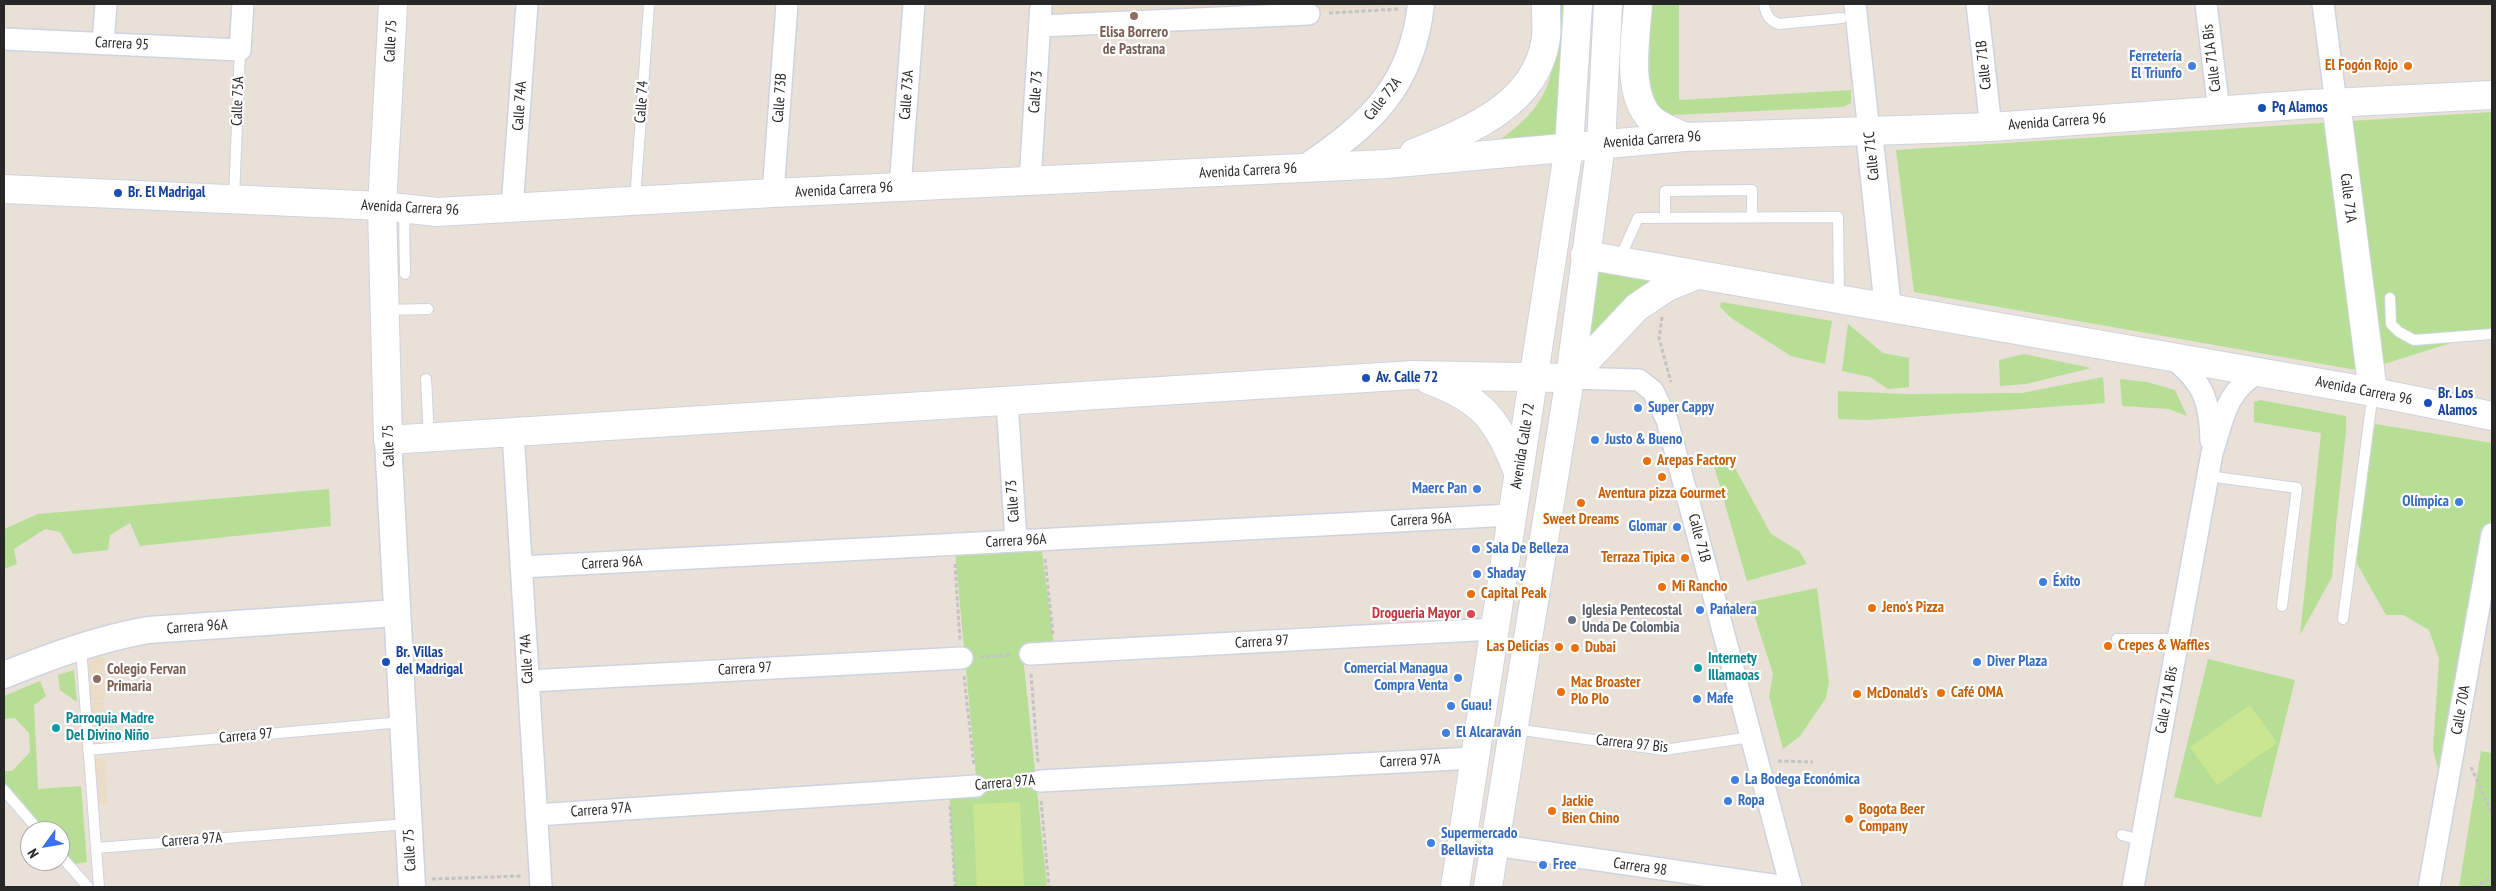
<!DOCTYPE html>
<meta charset="utf-8">
<style>
body{margin:0}
#map{position:relative;width:2496px;height:891px;overflow:hidden;background:#e9e0d8;font-family:"PT Sans Narrow",sans-serif}
canvas{display:block}
.frame{position:absolute;inset:0;border:5px solid #272727;pointer-events:none}
.north{position:absolute;left:20px;top:821px;width:50px;height:50px;box-sizing:border-box;background:#fff;border:1px solid #a9a9a9;border-radius:50%;rotate:238deg;font-size:14px;font-weight:700;line-height:20px;text-align:center;color:#272727}
.north::after{content:'';display:block;margin:auto;width:18px;height:22px;background:#3b70f3;clip-path:polygon(50% 0,100% 100%,50% 72%,0 100%)}
</style>
<div id="map">
<canvas width="2496" height="891"></canvas>
<div class="frame"></div>
<div class="north">N</div>
</div>
<script>
const ctx = document.querySelector('canvas').getContext('2d');
ctx.lineJoin = 'round';
function fillPath(path, color) { ctx.fillStyle = color; ctx.fill(path, 'evenodd'); }
function strokePath(path, color, width, dash) { ctx.strokeStyle = color; ctx.lineWidth = width; ctx.lineCap = dash ? 'butt' : 'round'; ctx.setLineDash(dash || []); ctx.stroke(path); }
function label(font, color, halo, rows, align = 'center') {
  ctx.font = font + ' "PT Sans Narrow",sans-serif'; ctx.lineWidth = 4.5; ctx.setLineDash([]); ctx.textBaseline = 'middle'; ctx.strokeStyle = halo; ctx.fillStyle = color; for (const [text, x, y, turn = 0] of rows) {
    ctx.save(); ctx.translate(x, y); ctx.rotate((+turn || 0) * Math.PI / 180); ctx.textAlign = isNaN(turn) ? turn : align; if (halo) ctx.strokeText(text, 0, 0); ctx.fillText(text, 0, 0); ctx.restore();
  }
}
fillPath(new Path2D(`
 M 1049,4 L 1395,4 L 1393,7 L 1047,24 Z
 M 89,656 L 105,657 L 105,700 L 90,700 Z
 M 90,702 L 104,702 L 106,746 L 91,746 Z
 M 91,759 L 106,759 L 107,803 L 92,803 Z`), '#ebdcc7');
fillPath(new Path2D(`
 M 1557,4 L 1565,4 L 1557,132 L 1553,135 L 1497,142 C 1556,101 1555,71 1557,4 Z
 M 1650,4 L 1679,4 L 1679,100 L 1851,90 L 1851,103 L 1843,107 L 1672,115 L 1662,111 L 1649,91 Z
 M 2492,112 L 2492,330 L 2362,371 L 1914,292 L 1896,150 Z
 M 1592,268 L 1654,282 L 1584,357 Z
 M 1721,302 L 1832,321 L 1825,364 L 1791,356 L 1731,318 L 1720,307 Z
 M 1848,324 L 1883,353 L 1909,358 L 1909,387 L 1888,389 L 1870,377 L 1842,371 Z
 M 2024,354 L 2091,368 L 2026,384 L 2000,386 L 1999,360 Z
 M 2103,377 L 2105,403 L 1868,420 L 1838,419 L 1838,391 L 1908,394 L 2022,393 Z
 M 2120,379 L 2147,382 L 2175,390 L 2187,416 L 2169,409 L 2122,406 Z
 M 2260,400 L 2346,416 L 2346,431 L 2336,525 L 2332,577 L 2300,635 L 2321,433 L 2254,422 L 2254,402 Z
 M 2375,424 L 2492,443 L 2492,514 L 2441,781 L 2433,749 L 2439,659 L 2429,630 L 2403,615 L 2386,615 L 2356,562 Z
 M 1729,457 L 1771,534 L 1799,551 L 1807,564 L 1747,581 L 1712,459 Z
 M 329,489 L 331,526 L 140,546 L 130,523 L 110,535 L 108,550 L 73,554 L 60,532 L 45,529 L 14,549 L 17,564 L 4,569 L 4,529 L 38,514 Z
 M 1041,545 L 1054,645 L 1022,646 L 1047,887 L 955,887 L 949,789 L 977,787 L 955,551 Z
 M 1817,588 L 1829,682 L 1826,698 L 1800,736 L 1783,749 L 1769,696 L 1773,674 L 1750,602 Z
 M 2208,659 L 2295,680 L 2261,818 L 2174,797 Z
 M 74,670 L 77,702 L 60,690 L 58,675 Z
 M 40,681 L 46,696 L 34,705 L 38,789 L 81,786 L 87,862 L 75,864 L 60,848 L 60,831 L 45,831 L 4,785 L 4,771 L 12,771 L 30,752 L 29,733 L 15,718 L 4,719 L 4,696 Z
 M 2481,751 L 2492,753 L 2492,887 L 2459,887 Z`), '#b6df95');
fillPath(new Path2D(`
 M 2250,705 L 2277,743 L 2217,785 L 2190,747 Z
 M 1020,802 L 1024,887 L 977,887 L 973,804 Z`), '#cbe691');
const service = new Path2D(`
 M 1764,4 C 1766,14 1768,20 1779,24 L 1842,18
 M 234,198 L 240,50
 M 635,200 L 649,4
 M 404,210 L 405,274
 M 1665,217 L 1665,191 L 1752,190 L 1752,217
 M 1619,260 L 1638,218 L 1838,217 L 1839,298
 M 2390,298 L 2391,324 L 2399,332 L 2414,340 L 2492,334
 M 386,310 L 428,309
 M 426,379 L 429,436
 M 2208,476 L 2297,488 L 2282,606
 M 2343,619 L 2373,392
 M 2117,639 L 2178,639
 M 81,648 L 99,887
 M 1515,729 L 1664,750 L 1751,737
 M 88,750 L 402,722
 M 4,790 L 39,831
 M 2122,835 L 2142,841
 M 96,848 L 408,824
 M 60,855 L 88,887`);
const minor = new Path2D(`
 M 1855,4 L 1869,132
 M 1977,4 L 1991,127
 M 2206,4 L 2219,111
 M 2323,4 L 2336,103
 M 1040,26 L 1309,14
 M 4,39 L 240,50 L 243,4
 M 103,44 L 106,4
 M 1030,181 L 1041,4
 M 900,187 L 914,4
 M 773,193 L 787,4
 M 512,208 L 527,4
 M 2170,356 C 2203,382 2210,399 2211,441
 M 1570,378 L 1639,380 L 1653,391 L 1667,420 L 1791,887
 M 1007,401 L 1016,541
 M 513,432 L 541,887
 M 521,567 L 1511,515
 M 1030,654 L 1494,629
 M 528,681 L 962,658
 M 1040,781 L 1474,758
 M 536,815 L 976,786
 M 1495,845 L 1786,887
 M 2133,887 L 2212,453 C 2224,418 2224,394 2258,372
 M 2429,887 L 2492,534`);
const tertiary = new Path2D(`
 M 1869,132 L 1888,308
 M 1305,168 C 1370,124 1412,87 1421,4
 M 388,440 L 412,887
 M 4,675 C 51,656 98,639 148,630 L 397,613`);
const secondary = new Path2D(`
 M 393,4 L 382,206 L 388,440 L 1413,375 L 1570,378
 M 1638,4 C 1636,37 1625,93 1651,119 C 1660,127 1674,132 1685,137
 M 2336,103 L 2373,392
 M 1414,153 C 1468,131 1537,105 1546,38 C 1547,27 1546,15 1546,4
 M 4,189 L 382,206 L 437,212 L 773,193 L 1386,164 L 1685,137 L 1991,127 L 2311,104 L 2492,95
 M 1585,255 L 2373,392 L 2492,416
 M 1570,378 L 1637,307 L 1667,287 L 1697,275
 M 1429,380 C 1484,400 1497,420 1518,472
 M 1455,887 L 1569,147 L 1578,4
 M 1488,887 L 1570,378 L 1601,144 L 1608,4`);
strokePath(service, '#cdd3e0', 12);
strokePath(minor, '#cdd3e0', 24);
strokePath(tertiary, '#cdd3e0', 29);
strokePath(secondary, '#cdd3e0', 30);
strokePath(new Path2D(`
 M 1329,13 L 1400,9
 M 1662,317 L 1659,338 L 1671,382
 M 1045,559 L 1053,635
 M 955,564 L 960,640
 M 980,657 L 1011,655
 M 1031,674 L 1038,762
 M 964,676 L 974,766
 M 1778,761 L 1813,762
 M 2471,767 L 2492,814
 M 995,784 L 1021,782
 M 1041,801 L 1049,887
 M 950,806 L 955,887
 M 432,879 L 521,876
 M 2474,887 L 2492,878`), '#c3c3c3', 3, [4, 2.5]);
strokePath(service, '#fff', 10);
strokePath(minor, '#fff', 21);
strokePath(tertiary, '#fff', 26);
strokePath(secondary, '#fff', 28);
for (const [x, y, r, color] of [
 [1134,16,5,"#8d6e63"],
 [2192,66,5,"#3f7fe0"],
 [2408,66,5,"#e8710a"],
 [2262,108,5,"#1a4fb4"],
 [118,193,5,"#1a4fb4"],
 [1366,378,5,"#1a4fb4"],
 [2428,403,5,"#1a4fb4"],
 [1638,408,5,"#3f7fe0"],
 [1595,440,5,"#3f7fe0"],
 [1647,461,5,"#e8710a"],
 [1662,477,5,"#e8710a"],
 [1477,489,5,"#3f7fe0"],
 [2459,502,5,"#3f7fe0"],
 [1581,503,5,"#e8710a"],
 [1677,527,5,"#3f7fe0"],
 [1476,549,5,"#3f7fe0"],
 [1685,558,5,"#e8710a"],
 [1477,574,5,"#3f7fe0"],
 [2043,582,5,"#3f7fe0"],
 [1662,587,5,"#e8710a"],
 [1471,594,5,"#e8710a"],
 [1872,608,5,"#e8710a"],
 [1700,610,5,"#3f7fe0"],
 [1471,614,5,"#e0444e"],
 [1572,620,5,"#6b7280"],
 [2108,646,5,"#e8710a"],
 [1559,647,5,"#e8710a"],
 [1575,648,5,"#e8710a"],
 [386,662,5,"#1a4fb4"],
 [1977,662,5,"#3f7fe0"],
 [1698,668,5,"#0f9aa8"],
 [1458,678,5,"#3f7fe0"],
 [97,679,5,"#8d6e63"],
 [1561,692,5,"#e8710a"],
 [1941,693,5,"#e8710a"],
 [1857,694,5,"#e8710a"],
 [1697,699,5,"#3f7fe0"],
 [1451,706,5,"#3f7fe0"],
 [56,728,5,"#0f9aa8"],
 [1446,733,5,"#3f7fe0"],
 [1735,780,5,"#3f7fe0"],
 [1728,801,5,"#3f7fe0"],
 [1552,811,5,"#e8710a"],
 [1849,819,5,"#e8710a"],
 [1431,843,5,"#3f7fe0"],
 [1543,865,5,"#3f7fe0"]
]) { const dot = new Path2D(); dot.arc(x, y, r, 0, 2 * Math.PI); ctx.fillStyle = color; ctx.fill(dot); strokePath(dot, '#fff', 2); }
label('bold 15px', '#785e54', '#fff', [
 ["Elisa Borrero",1134,33],
 ["de Pastrana",1134,50],
 ["Colegio Fervan",107,670,"left"],
 ["Primaria",107,687,"left"]
]);
label('15px', '#272727', '#fff', [
 ["Calle 75",391,41,-87],
 ["Carrera 95",122,44,3],
 ["Calle 71A Bis",2212,58,-97],
 ["Calle 71B",1984,65,-96],
 ["Calle 73",1036,92,-86],
 ["Calle 73A",907,95,-86],
 ["Calle 73B",780,98,-86],
 ["Calle 72A",1383,99,-52],
 ["Calle 75A",238,101,-88],
 ["Calle 74",642,102,-86],
 ["Calle 74A",520,106,-86],
 ["Avenida Carrera 96",2057,122,-4],
 ["Avenida Carrera 96",1652,140,-4],
 ["Calle 71C",1872,156,-96],
 ["Avenida Carrera 96",1248,171,-3],
 ["Avenida Carrera 96",844,190,-3],
 ["Calle 71A",2348,198,83],
 ["Avenida Carrera 96",410,208,3],
 ["Avenida Carrera 96",2364,391,11],
 ["Calle 75",389,446,-92],
 ["Avenida Calle 72",1523,446,-81],
 ["Calle 73",1013,501,-94],
 ["Carrera 96A",1421,520,-3],
 ["Calle 71B",1699,538,75],
 ["Carrera 96A",1016,541,-3],
 ["Carrera 96A",612,563,-3],
 ["Carrera 96A",197,627,-4],
 ["Carrera 97",1262,642,-3],
 ["Calle 74A",527,659,-93],
 ["Carrera 97",745,669,-3],
 ["Calle 71A Bis",2167,700,-80],
 ["Calle 70A",2461,710,-80],
 ["Carrera 97",246,736,-5],
 ["Carrera 97 Bis",1632,744,6],
 ["Carrera 97A",1410,761,-3],
 ["Carrera 97A",1005,783,-5],
 ["Carrera 97A",601,810,-4],
 ["Carrera 97A",192,840,-4],
 ["Calle 75",410,850,-93],
 ["Carrera 98",1640,867,8]
]);
label('bold 15px', '#366cbe', '#fff', [
 ["Ferretería",2182,57,"right"],
 ["El Triunfo",2182,74,"right"],
 ["Super Cappy",1648,408],
 ["Justo & Bueno",1605,440],
 ["Maerc Pan",1467,489,"right"],
 ["Olímpica",2449,502,"right"],
 ["Glomar",1667,527,"right"],
 ["Sala De Belleza",1486,549],
 ["Shaday",1487,574],
 ["Éxito",2053,582],
 ["Pańalera",1710,610],
 ["Diver Plaza",1987,662],
 ["Comercial Managua",1448,669,"right"],
 ["Compra Venta",1448,686,"right"],
 ["Mafe",1707,699],
 ["Guau!",1461,706],
 ["El Alcaraván",1456,733],
 ["La Bodega Económica",1745,780],
 ["Ropa",1738,801],
 ["Supermercado",1441,834],
 ["Bellavista",1441,851],
 ["Free",1553,865]
], 'left');
label('bold 15px', '#c56008', '#fff', [
 ["El Fogón Rojo",2398,66,"right"],
 ["Arepas Factory",1657,461],
 ["Aventura pizza Gourmet",1662,494,"center"],
 ["Sweet Dreams",1581,520,"center"],
 ["Terraza Tipica",1675,558,"right"],
 ["Mi Rancho",1672,587],
 ["Capital Peak",1481,594],
 ["Jeno's Pizza",1882,608],
 ["Crepes & Waffles",2118,646],
 ["Las Delicias",1549,647,"right"],
 ["Dubai",1585,648],
 ["Mac Broaster",1571,683],
 ["Plo Plo",1571,700],
 ["Café OMA",1951,693],
 ["McDonald's",1867,694],
 ["Jackie",1562,802],
 ["Bien Chino",1562,819],
 ["Bogota Beer",1859,810],
 ["Company",1859,827]
], 'left');
label('bold 15px', '#164399', '#fff', [
 ["Pq Alamos",2272,108],
 ["Br. El Madrigal",128,193],
 ["Av. Calle 72",1376,378],
 ["Br. Los",2438,394],
 ["Alamos",2438,411],
 ["Br. Villas",396,653],
 ["del Madrigal",396,670]
], 'left');
label('bold 15px', '#5b616d', '#fff', [
 ["Iglesia Pentecostal",1582,611],
 ["Unda De Colombia",1582,628]
], 'left');
label('bold 15px', '#be3a42', '#fff', [
 ["Drogueria Mayor",1461,614]
], 'right');
label('bold 15px', '#0d838f', '#fff', [
 ["Internety",1708,659],
 ["Illamaoas",1708,676],
 ["Parroquia Madre",66,719],
 ["Del Divino Niño",66,736]
], 'left');
</script>
